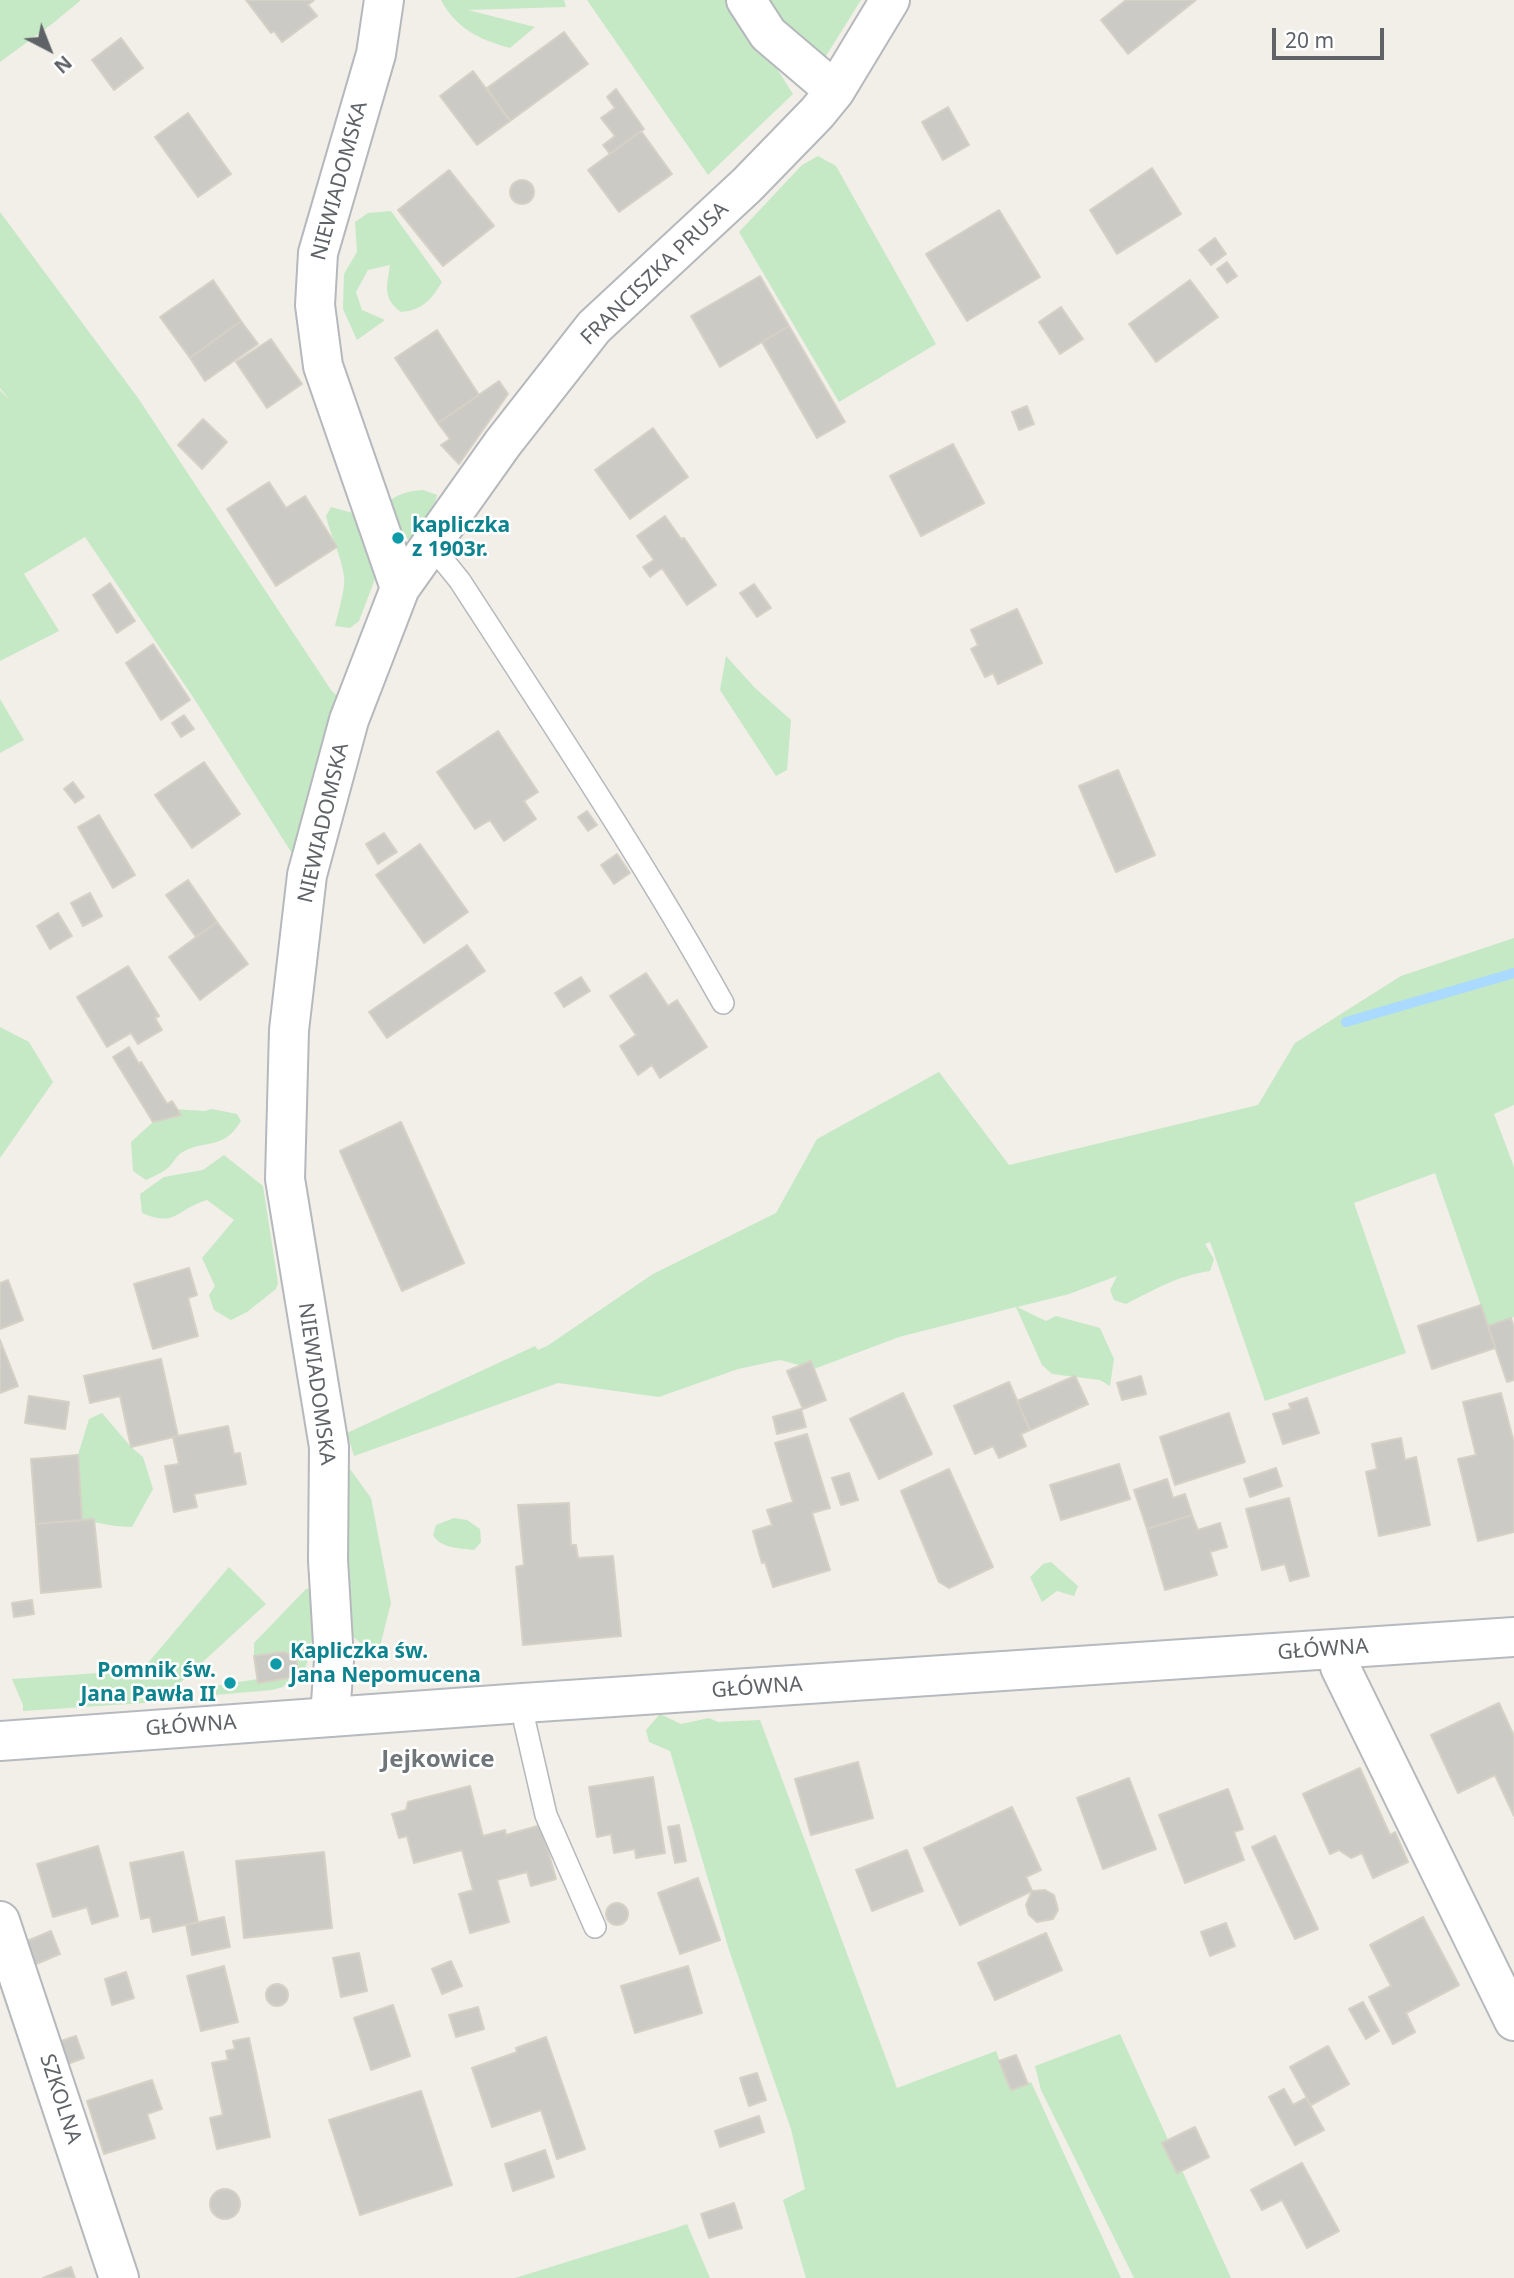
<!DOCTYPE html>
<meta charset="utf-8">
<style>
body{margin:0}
#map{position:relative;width:1514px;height:2278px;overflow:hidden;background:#f1efe8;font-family:"Noto Sans",sans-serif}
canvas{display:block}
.north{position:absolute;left:14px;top:14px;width:70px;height:70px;-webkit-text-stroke:5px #fff;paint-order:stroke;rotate:138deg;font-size:19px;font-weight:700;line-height:28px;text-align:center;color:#5f6368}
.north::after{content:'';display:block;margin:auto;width:24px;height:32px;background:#5f6368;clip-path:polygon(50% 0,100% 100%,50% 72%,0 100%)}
.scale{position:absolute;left:1272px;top:28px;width:112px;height:32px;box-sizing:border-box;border:4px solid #5f6368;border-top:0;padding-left:9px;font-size:21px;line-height:24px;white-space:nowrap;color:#5f6368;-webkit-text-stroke:5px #fff;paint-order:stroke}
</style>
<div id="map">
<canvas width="1514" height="2278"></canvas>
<div class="north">N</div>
<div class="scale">20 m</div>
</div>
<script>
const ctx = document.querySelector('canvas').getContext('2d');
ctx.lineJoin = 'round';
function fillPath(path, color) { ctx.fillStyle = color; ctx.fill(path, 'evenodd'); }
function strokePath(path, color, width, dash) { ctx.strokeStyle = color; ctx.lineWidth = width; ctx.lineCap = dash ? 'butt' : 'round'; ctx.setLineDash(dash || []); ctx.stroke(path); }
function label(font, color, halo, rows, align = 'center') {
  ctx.font = font + ' "Noto Sans",sans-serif'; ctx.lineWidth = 5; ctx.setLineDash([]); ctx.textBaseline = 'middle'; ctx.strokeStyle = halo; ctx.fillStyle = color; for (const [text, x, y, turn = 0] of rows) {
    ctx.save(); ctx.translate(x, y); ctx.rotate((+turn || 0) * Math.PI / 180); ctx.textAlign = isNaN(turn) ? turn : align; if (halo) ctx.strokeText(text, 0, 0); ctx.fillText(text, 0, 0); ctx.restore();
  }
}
fillPath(new Path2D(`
 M 0,0 L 81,0 L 52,24 L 0,62 Z
 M 441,0 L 564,0 L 566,7 L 468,10 L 535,27 L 510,48 C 481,40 456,29 441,0 Z
 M 587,0 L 733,0 L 793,94 L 708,175 Z
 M 763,0 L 861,0 L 821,64 Z
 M 818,156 L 836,166 L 936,344 L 839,402 L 739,232 L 802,165 Z
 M 391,211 L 442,282 C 431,300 423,310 401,312 C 382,298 387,286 390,265 L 368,270 L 356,292 L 362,310 L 385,320 L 357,340 L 343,309 L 344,274 L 357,252 L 355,222 L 368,213 Z
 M 0,212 L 138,398 L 331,690 L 340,699 L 293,855 L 193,697 L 85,537 L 24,574 L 59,631 L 0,661 L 0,390 L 11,402 L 0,388 Z
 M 423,490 L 437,495 L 433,511 L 410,541 L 390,521 L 383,509 C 392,495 406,491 423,490 Z
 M 331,507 L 357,514 L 378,571 L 359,621 L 350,628 L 335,626 C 338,613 346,587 344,576 C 341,555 331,537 326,516 Z
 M 726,656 L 755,688 L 791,720 L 787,770 L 776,776 L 720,690 Z
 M 0,699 L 24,740 L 0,753 Z
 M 1514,938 L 1514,1105 L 1494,1114 L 1514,1167 L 1514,1317 L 1488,1326 L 1435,1173 L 1354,1203 L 1406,1353 L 1265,1401 L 1210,1242 L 1205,1244 L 1214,1259 L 1210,1271 C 1179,1275 1154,1290 1126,1304 L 1114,1300 L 1110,1290 L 1117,1276 L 1069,1294 L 1017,1307 L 1046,1321 L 1056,1316 L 1100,1328 L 1114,1359 L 1110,1386 L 1100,1380 L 1052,1374 L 1042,1365 L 1016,1307 L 899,1337 L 814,1369 L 780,1360 L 738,1369 L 659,1397 L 558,1383 L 354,1456 L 347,1433 L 535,1346 L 538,1350 L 547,1346 L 653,1274 L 776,1213 L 817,1139 L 939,1072 L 1009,1165 L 1258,1105 L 1295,1043 L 1401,976 Z
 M 0,1027 L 29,1042 L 53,1082 L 0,1158 Z
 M 173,1109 L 205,1111 L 212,1109 L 237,1114 L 241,1121 C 222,1152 205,1138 181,1153 C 176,1157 174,1161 170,1166 C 164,1172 154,1176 146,1180 L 133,1171 L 131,1142 L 153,1122 Z
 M 224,1155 L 263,1186 L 278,1283 L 276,1289 L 247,1312 L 231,1320 L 214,1310 L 209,1295 L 215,1286 L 202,1258 L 234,1220 L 207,1200 C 176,1209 177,1228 142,1213 L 140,1194 L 164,1177 L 203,1170 Z
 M 102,1413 L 131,1447 L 143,1457 L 153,1489 L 132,1527 L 115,1526 L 82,1520 L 78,1455 L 89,1419 Z
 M 350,1469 L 371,1498 L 391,1603 L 377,1658 L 346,1630 L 338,1501 Z
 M 454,1518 L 467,1520 L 480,1529 L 481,1542 L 474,1550 C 460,1548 441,1549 433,1535 L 436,1525 Z
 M 1051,1562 L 1078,1586 L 1074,1596 L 1057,1591 L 1042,1602 L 1030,1577 L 1043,1564 Z
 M 229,1567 L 266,1604 L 159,1702 L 23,1711 L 23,1705 L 12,1679 L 142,1670 Z
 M 316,1588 L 311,1652 L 305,1668 L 298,1670 L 296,1658 L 284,1652 L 254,1656 L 254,1643 L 306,1589 Z
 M 288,1678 L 288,1682 L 283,1687 L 272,1690 L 203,1696 L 214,1686 L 258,1679 L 259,1683 Z
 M 660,1714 L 681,1724 L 709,1718 L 718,1722 L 760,1720 L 897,2088 L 996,2051 L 1011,2090 L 1031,2082 L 1121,2278 L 806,2278 L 783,2200 L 805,2189 L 791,2129 L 729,1950 L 670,1751 L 649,1742 L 646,1730 Z
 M 1120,2034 L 1231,2278 L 1134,2278 L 1041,2090 L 1035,2066 Z
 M 687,2224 L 710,2278 L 515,2278 L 667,2231 Z`), '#c5e8c5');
strokePath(new Path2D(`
 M 1346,1022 L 1514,973`), '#aadaff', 10);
const building = new Path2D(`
 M 246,0 L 314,0 L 308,5 L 317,16 L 282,42 L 274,31 L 271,33 Z
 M 1126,0 L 1196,0 L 1128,54 L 1101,20 Z
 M 564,32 L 588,64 L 510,121 L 487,88 Z
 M 121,38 L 143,68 L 114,90 L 92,60 Z
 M 473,71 L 510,121 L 477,145 L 440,96 Z
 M 616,89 L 644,129 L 610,154 L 603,145 L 615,136 L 601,118 L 615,108 L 607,97 Z
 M 948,107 L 969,145 L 943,160 L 922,122 Z
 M 188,113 L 231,174 L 198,197 L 155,137 Z
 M 641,131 L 672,174 L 619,212 L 588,170 Z
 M 1152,168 L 1181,214 L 1117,254 L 1090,210 Z
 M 449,170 L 494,226 L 443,266 L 398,210 Z
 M510 192a12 12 0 1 1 24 0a12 12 0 1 1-24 0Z
 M 999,210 L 1040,277 L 967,321 L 926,254 Z
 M 1215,238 L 1226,254 L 1211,265 L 1199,250 Z
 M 1227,262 L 1237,276 L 1227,283 L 1217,269 Z
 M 760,276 L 789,326 L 720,367 L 691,316 Z
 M 213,280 L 241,321 L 190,358 L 160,317 Z
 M 1190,280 L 1218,317 L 1156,362 L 1129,324 Z
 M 1061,307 L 1083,339 L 1060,354 L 1039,322 Z
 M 241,321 L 258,344 L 205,381 L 190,358 Z
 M 789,326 L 845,422 L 817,438 L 762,342 Z
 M 437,330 L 479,395 L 438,423 L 395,358 Z
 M 271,339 L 302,384 L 267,408 L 236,362 Z
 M 499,381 L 508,394 L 459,464 L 441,445 L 450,439 L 438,423 Z
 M 1027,406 L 1034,424 L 1019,430 L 1012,412 Z
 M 203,419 L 227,442 L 202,469 L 178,445 Z
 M 653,428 L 688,477 L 630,519 L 595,470 Z
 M 953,444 L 984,503 L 921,536 L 890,476 Z
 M 269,482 L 286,508 L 305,496 L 337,547 L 276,586 L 227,509 Z
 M 665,516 L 681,539 L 684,538 L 716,585 L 687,605 L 662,568 L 650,577 L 643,567 L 654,560 L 637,536 Z
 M 110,583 L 135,621 L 117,633 L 93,595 Z
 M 754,584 L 771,608 L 757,617 L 740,593 Z
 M 1017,609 L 1042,663 L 998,684 L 993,673 L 985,677 L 971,649 L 978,645 L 971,630 Z
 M 153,644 L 190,700 L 161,720 L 126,663 Z
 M 184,715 L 194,729 L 181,737 L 172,723 Z
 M 498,731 L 538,792 L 524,801 L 536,819 L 504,841 L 490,820 L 475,829 L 437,772 Z
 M 204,762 L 240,814 L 192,848 L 155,795 Z
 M 1118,770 L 1155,855 L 1116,872 L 1079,786 Z
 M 73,782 L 84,797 L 75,803 L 64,789 Z
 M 587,811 L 597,825 L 588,831 L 578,817 Z
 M 99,815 L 135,875 L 113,888 L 78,827 Z
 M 384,833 L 397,852 L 378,864 L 366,844 Z
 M 420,844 L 468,912 L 424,943 L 376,875 Z
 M 617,854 L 630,873 L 614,884 L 601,865 Z
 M 188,880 L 217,922 L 196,937 L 166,895 Z
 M 90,893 L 102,916 L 83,926 L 71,903 Z
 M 58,913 L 72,936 L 50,949 L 37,926 Z
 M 217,922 L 248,964 L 200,1000 L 169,957 Z
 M 467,945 L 485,971 L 387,1038 L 369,1012 Z
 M 128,966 L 159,1016 L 155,1018 L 162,1030 L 138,1044 L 131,1033 L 107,1047 L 77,997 Z
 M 646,973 L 668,1006 L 677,1000 L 707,1047 L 660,1078 L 652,1065 L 638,1075 L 620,1046 L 636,1035 L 610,996 Z
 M 581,977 L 590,991 L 564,1007 L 555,993 Z
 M 129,1047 L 139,1064 L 141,1062 L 167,1104 L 172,1101 L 181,1115 L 153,1122 L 113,1057 Z
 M 401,1122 L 464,1263 L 402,1291 L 340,1151 Z
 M 189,1268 L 197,1295 L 188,1298 L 198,1336 L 153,1349 L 134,1284 Z
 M 8,1280 L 23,1320 L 0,1329 L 0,1283 Z
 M 1481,1305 L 1495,1348 L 1432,1369 L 1418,1326 Z
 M 1511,1318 L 1514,1327 L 1514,1380 L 1507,1382 L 1488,1326 Z
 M 0,1340 L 18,1386 L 0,1393 Z
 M 161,1359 L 178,1436 L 131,1447 L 120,1396 L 90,1403 L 84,1376 Z
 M 811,1361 L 826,1400 L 803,1409 L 787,1371 Z
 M 1075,1376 L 1088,1404 L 1030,1430 L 1017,1401 Z
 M 1141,1376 L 1146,1394 L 1122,1400 L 1117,1383 Z
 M 1009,1382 L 1030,1430 L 1021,1434 L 1026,1446 L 999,1458 L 993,1446 L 975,1454 L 954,1406 Z
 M 903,1393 L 932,1454 L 879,1479 L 850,1419 Z
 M 1501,1393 L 1514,1443 L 1514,1532 L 1478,1541 L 1458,1459 L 1476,1455 L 1463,1402 Z
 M 29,1396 L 69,1402 L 65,1429 L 25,1423 Z
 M 1307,1398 L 1319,1433 L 1283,1444 L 1273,1414 L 1291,1409 L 1289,1404 Z
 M 801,1409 L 806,1427 L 777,1434 L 773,1417 Z
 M 1229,1413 L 1245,1462 L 1175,1485 L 1160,1437 Z
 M 228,1426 L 234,1454 L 240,1453 L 246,1484 L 194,1494 L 197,1507 L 174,1512 L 165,1466 L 179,1464 L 173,1437 Z
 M 807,1434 L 830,1508 L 812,1513 L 830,1570 L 773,1587 L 765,1562 L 762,1563 L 753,1531 L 772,1525 L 767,1510 L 793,1502 L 775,1443 Z
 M 1401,1438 L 1405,1460 L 1416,1457 L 1430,1525 L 1379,1536 L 1366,1472 L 1377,1469 L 1372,1444 Z
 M 78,1455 L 82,1520 L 36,1524 L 31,1459 Z
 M 1119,1464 L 1130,1499 L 1061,1520 L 1050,1485 Z
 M 1276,1468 L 1282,1486 L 1250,1497 L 1244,1479 Z
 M 949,1469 L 993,1567 L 949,1588 L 939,1582 L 901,1491 Z
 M 849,1473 L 858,1500 L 841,1505 L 832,1478 Z
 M 1167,1479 L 1173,1498 L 1185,1494 L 1192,1515 L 1147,1529 L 1134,1490 Z
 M 1289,1498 L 1309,1576 L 1290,1581 L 1285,1564 L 1262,1570 L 1246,1509 Z
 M 569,1503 L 571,1545 L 576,1545 L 578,1558 L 613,1556 L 621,1636 L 523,1645 L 516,1567 L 524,1565 L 518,1505 Z
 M 1192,1515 L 1198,1530 L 1220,1523 L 1227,1547 L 1210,1552 L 1217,1575 L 1165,1590 L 1147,1529 Z
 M 94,1519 L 101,1587 L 41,1593 L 36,1524 Z
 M 32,1600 L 34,1614 L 14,1617 L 12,1603 Z
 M 284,1652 L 296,1658 L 298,1670 L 288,1678 L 258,1683 L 254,1656 Z
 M 1499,1703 L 1514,1736 L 1514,1816 L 1495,1775 L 1458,1793 L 1431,1735 Z
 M 858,1762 L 873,1818 L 811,1835 L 795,1779 Z
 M 1360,1768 L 1390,1835 L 1395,1832 L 1408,1862 L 1373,1878 L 1362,1853 L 1351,1858 L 1339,1850 L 1330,1854 L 1303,1794 Z
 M 653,1777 L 665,1853 L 636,1858 L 635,1849 L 614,1853 L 611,1834 L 597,1837 L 589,1787 Z
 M 1129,1778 L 1156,1849 L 1103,1869 L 1077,1798 Z
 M 470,1786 L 483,1836 L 505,1830 L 506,1835 L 541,1825 L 556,1879 L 531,1886 L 527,1872 L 497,1880 L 509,1922 L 470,1933 L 459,1894 L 473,1890 L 462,1850 L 414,1863 L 407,1836 L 399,1838 L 392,1814 L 406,1810 L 408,1802 Z
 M 1228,1789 L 1243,1829 L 1234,1832 L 1244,1860 L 1185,1883 L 1159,1815 Z
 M 1012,1807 L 1041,1870 L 1026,1877 L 1032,1891 L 960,1925 L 924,1848 Z
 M 679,1825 L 686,1861 L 675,1863 L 668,1827 Z
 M 1275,1836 L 1318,1929 L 1295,1939 L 1252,1847 Z
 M 98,1846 L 118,1916 L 92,1924 L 87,1907 L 53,1917 L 37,1864 Z
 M 907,1850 L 923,1891 L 872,1911 L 856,1870 Z
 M 183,1852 L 198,1922 L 153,1932 L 150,1917 L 141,1919 L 130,1863 Z
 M 324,1852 L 332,1928 L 244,1938 L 236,1861 Z
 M 698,1878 L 720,1940 L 680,1954 L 658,1893 Z
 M 1045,1890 L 1054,1895 L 1058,1910 L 1053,1919 L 1037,1922 L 1029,1915 L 1026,1905 L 1032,1891 Z
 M606 1914a11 11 0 1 1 22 0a11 11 0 1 1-22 0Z
 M 224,1917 L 230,1947 L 192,1955 L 186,1925 Z
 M 1423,1917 L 1459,1985 L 1406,2013 L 1415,2032 L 1393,2044 L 1369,1997 L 1391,1986 L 1370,1945 Z
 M 1226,1923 L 1235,1946 L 1210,1956 L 1201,1932 Z
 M 51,1931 L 60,1954 L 29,1967 L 20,1944 Z
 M 1046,1933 L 1062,1970 L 995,2000 L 978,1963 Z
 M 359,1953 L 367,1991 L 341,1997 L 333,1958 Z
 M 451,1961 L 462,1986 L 442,1994 L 432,1969 Z
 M 224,1966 L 238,2022 L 201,2031 L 187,1976 Z
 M 688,1966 L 702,2013 L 635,2033 L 621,1986 Z
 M 126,1972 L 134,1998 L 112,2005 L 105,1979 Z
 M266 1995a11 11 0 1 1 22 0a11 11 0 1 1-22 0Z
 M 1363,2002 L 1379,2031 L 1366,2039 L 1349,2009 Z
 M 393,2005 L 410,2056 L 371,2070 L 354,2018 Z
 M 478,2007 L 484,2029 L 456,2037 L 449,2015 Z
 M 76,2036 L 84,2058 L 62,2066 L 55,2043 Z
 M 546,2037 L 585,2149 L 557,2159 L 541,2110 L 492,2127 L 472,2068 L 517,2052 L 516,2048 Z
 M 249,2038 L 270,2137 L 217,2149 L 210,2118 L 223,2115 L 212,2063 L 228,2060 L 226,2051 L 235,2049 L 233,2041 Z
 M 1328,2046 L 1349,2084 L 1311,2105 L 1290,2067 Z
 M 1016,2055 L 1028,2084 L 1011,2090 L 999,2061 Z
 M 757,2073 L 766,2100 L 749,2106 L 740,2078 Z
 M 152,2080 L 162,2109 L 147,2114 L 155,2138 L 104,2154 L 87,2101 Z
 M 1284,2089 L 1293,2105 L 1306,2098 L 1324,2130 L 1295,2145 L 1269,2097 Z
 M 421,2091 L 452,2185 L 360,2215 L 329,2120 Z
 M 759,2116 L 764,2132 L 720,2147 L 715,2131 Z
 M 1195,2127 L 1209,2157 L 1177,2173 L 1162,2143 Z
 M 545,2150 L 554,2177 L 513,2191 L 505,2164 Z
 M 1302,2163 L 1339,2231 L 1307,2248 L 1282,2200 L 1262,2210 L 1251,2190 Z
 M210 2204a15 15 0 1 1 30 0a15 15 0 1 1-30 0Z
 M 734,2203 L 742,2228 L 709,2238 L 701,2214 Z
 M 71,2267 L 75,2278 L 43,2278 Z`);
fillPath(building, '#cccac5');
strokePath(building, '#d6d1c6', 2);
const lane = new Path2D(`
 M 431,545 L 460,581 C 550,720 642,858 723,1003
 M 523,1703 L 525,1724 L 546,1815 L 595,1927`);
const street = new Path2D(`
 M 384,0 L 376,54 L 318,253 L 315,305 L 323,366 L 400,588
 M 746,0 L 768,34 L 835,91
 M 1337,1649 L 1340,1667 L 1514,2021
 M 330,1717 L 334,1660 L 328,1560 L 329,1447 L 285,1179 L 289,1030 L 307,875 L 349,720 L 400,588 L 503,443 L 594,327 L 747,185 L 817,113 L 835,91 L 890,0
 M 0,1921 L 119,2278`);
const secondary = new Path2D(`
 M 0,1741 L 523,1703 L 1514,1637`);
strokePath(lane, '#b5b8bc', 24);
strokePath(street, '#b5b8bc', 42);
strokePath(secondary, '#b6babf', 42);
strokePath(lane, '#fff', 21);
strokePath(street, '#fff', 38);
strokePath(secondary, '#fff', 38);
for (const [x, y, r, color] of [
 [398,538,7,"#0f9aa8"],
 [276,1664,7,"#0f9aa8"],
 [230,1683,7,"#0f9aa8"]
]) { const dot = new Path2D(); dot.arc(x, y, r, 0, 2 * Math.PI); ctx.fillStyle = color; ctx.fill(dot); strokePath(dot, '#fff', 2.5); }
label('21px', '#5f6368', '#fff', [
 ["NIEWIADOMSKA",340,181,-75],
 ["FRANCISZKA PRUSA",655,274,-44],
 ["NIEWIADOMSKA",324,823,-77],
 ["NIEWIADOMSKA",316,1384,82],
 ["GŁÓWNA",1323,1650,-4],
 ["GŁÓWNA",757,1688,-4],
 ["GŁÓWNA",191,1726,-4],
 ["SZKOLNA",60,2099,72]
]);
label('bold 21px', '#0d838f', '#fff', [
 ["kapliczka",412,526],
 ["z 1903r.",412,550],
 ["Kapliczka św.",290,1652],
 ["Jana Nepomucena",290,1676],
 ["Pomnik św.",216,1671,"right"],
 ["Jana Pawła II",216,1695,"right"]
], 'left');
label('bold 24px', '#70757a', '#fff', [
 ["Jejkowice",438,1760]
]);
</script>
